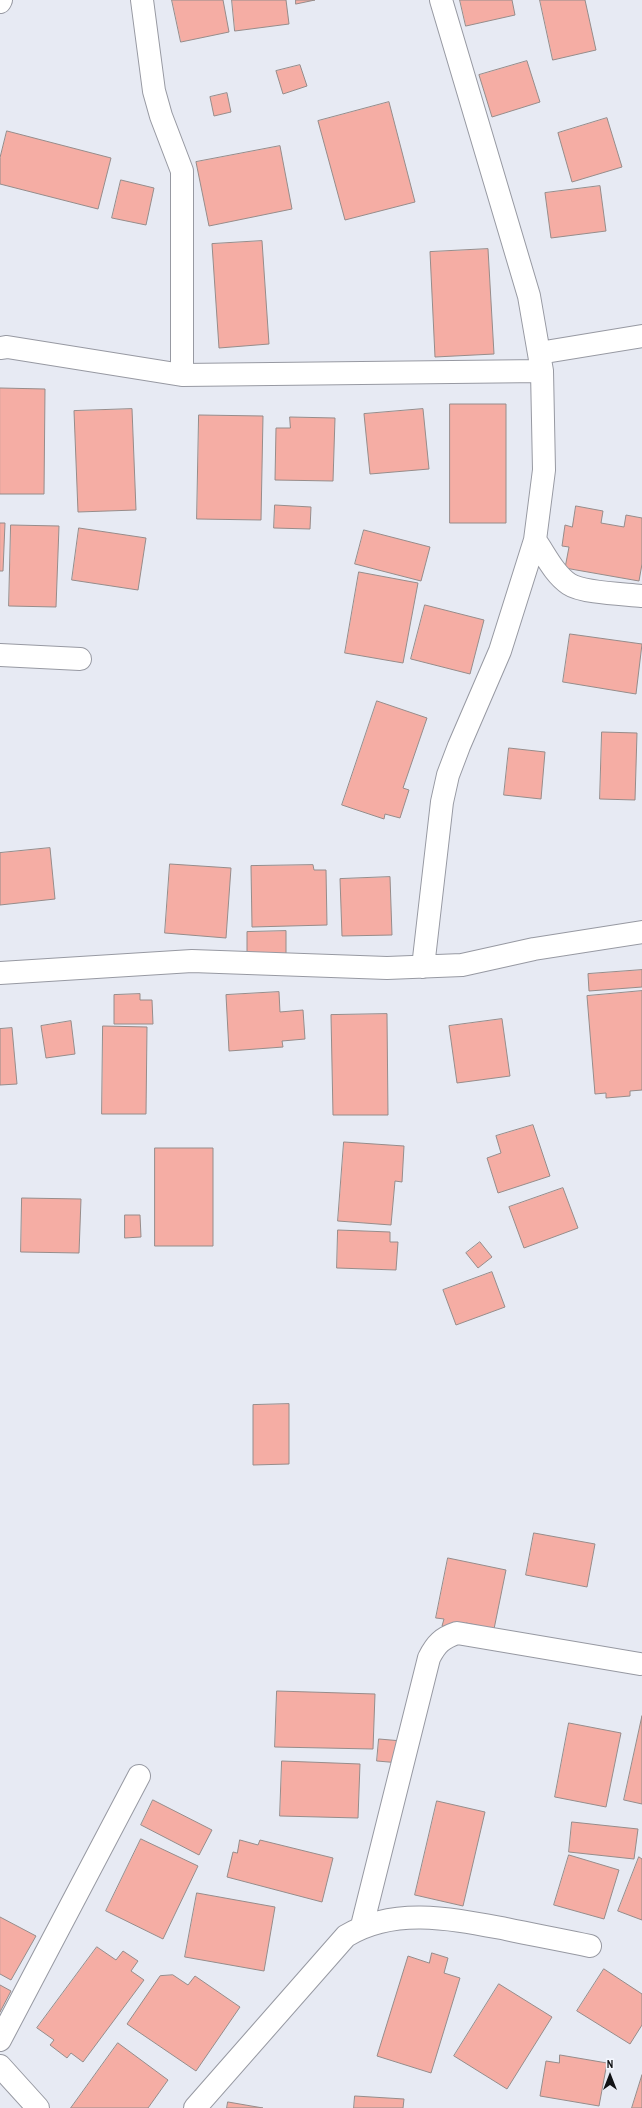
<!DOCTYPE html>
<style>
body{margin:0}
#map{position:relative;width:642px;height:2108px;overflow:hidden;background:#e7eaf3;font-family:"Archivo Narrow",sans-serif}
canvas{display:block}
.north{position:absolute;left:590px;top:2056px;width:40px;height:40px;-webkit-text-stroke:3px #f5f8ff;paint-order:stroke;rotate:0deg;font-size:11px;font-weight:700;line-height:16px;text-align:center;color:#111215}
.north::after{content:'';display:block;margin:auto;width:14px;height:18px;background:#111215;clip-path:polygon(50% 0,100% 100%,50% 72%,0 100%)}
</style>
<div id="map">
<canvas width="642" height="2108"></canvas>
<div class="north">N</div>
</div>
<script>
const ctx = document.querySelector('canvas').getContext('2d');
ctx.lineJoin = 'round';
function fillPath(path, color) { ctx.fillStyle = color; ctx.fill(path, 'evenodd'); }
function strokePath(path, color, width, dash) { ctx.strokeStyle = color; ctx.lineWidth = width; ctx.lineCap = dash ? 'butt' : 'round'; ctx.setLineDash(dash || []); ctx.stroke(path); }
const building = new Path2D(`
 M 172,0 L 223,0 L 229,32 L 181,42 Z
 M 232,0 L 286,0 L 289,24 L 235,31 Z
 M 296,0 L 315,0 L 296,4 Z
 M 460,0 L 512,0 L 515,15 L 466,26 Z
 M 540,0 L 585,0 L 596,50 L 553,60 Z
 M 527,61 L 540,102 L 492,117 L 479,75 Z
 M 300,65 L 307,86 L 283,94 L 276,71 Z
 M 227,93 L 231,112 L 214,116 L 210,97 Z
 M 389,102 L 415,202 L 345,220 L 318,121 Z
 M 607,118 L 622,167 L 572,182 L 558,133 Z
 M 7,131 L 111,158 L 98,209 L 0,184 L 0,158 Z
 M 280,146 L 292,209 L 209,226 L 196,162 Z
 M 121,180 L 154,188 L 146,225 L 112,218 Z
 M 600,186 L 606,231 L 551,238 L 545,193 Z
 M 262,241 L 269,344 L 219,348 L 212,244 Z
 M 488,249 L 494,354 L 435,357 L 430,252 Z
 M 0,388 L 45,389 L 44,494 L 0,494 Z
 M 450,404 L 506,404 L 506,523 L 450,523 Z
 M 132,409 L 136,510 L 78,512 L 74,411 Z
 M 423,409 L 429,469 L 370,474 L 364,414 Z
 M 199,415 L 263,416 L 261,520 L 197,519 Z
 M 290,417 L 335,418 L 333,481 L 275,480 L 276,428 L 290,428 Z
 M 275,505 L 311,507 L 310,529 L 274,528 Z
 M 576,506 L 603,511 L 601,523 L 624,527 L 626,515 L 642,518 L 642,564 L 639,581 L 565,568 L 569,547 L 562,546 L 565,525 L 572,527 Z
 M 0,523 L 5,523 L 3,571 L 0,571 Z
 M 11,525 L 59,526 L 56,607 L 9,606 Z
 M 79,528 L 146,538 L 138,590 L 72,580 Z
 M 364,530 L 430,547 L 421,581 L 355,564 Z
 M 359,572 L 418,583 L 403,663 L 345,653 Z
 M 425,605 L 484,620 L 470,674 L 411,659 Z
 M 570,634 L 642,644 L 636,694 L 563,682 Z
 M 377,701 L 427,718 L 403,788 L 409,790 L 400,818 L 385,814 L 384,819 L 342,805 Z
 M 602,732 L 637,733 L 635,800 L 600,799 Z
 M 509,748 L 545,752 L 541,799 L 504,795 Z
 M 50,848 L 55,899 L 0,905 L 0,853 Z
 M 170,864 L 231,868 L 226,938 L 165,933 Z
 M 313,865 L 314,870 L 326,870 L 327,925 L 252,927 L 251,866 Z
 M 390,877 L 392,935 L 342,936 L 340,879 Z
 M 286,931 L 286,955 L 247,955 L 247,932 Z
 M 642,970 L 642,987 L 589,991 L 588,974 Z
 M 642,991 L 642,1090 L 630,1091 L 630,1096 L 606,1098 L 606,1093 L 595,1094 L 587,996 Z
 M 279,992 L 280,1012 L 303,1010 L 305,1039 L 282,1041 L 283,1047 L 229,1051 L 226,995 Z
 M 140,994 L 140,1000 L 152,1000 L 153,1024 L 114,1024 L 114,995 Z
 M 387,1014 L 388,1115 L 333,1115 L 331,1015 Z
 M 502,1019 L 510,1076 L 457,1083 L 449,1026 Z
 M 71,1021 L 75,1054 L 46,1058 L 41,1026 Z
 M 103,1026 L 147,1027 L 146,1114 L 102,1114 Z
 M 12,1028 L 17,1084 L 0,1085 L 0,1029 Z
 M 533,1125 L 550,1176 L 498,1193 L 487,1158 L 501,1153 L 496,1136 Z
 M 344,1142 L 404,1146 L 402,1182 L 395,1181 L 391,1225 L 338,1221 Z
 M 155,1148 L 213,1148 L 213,1246 L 155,1246 Z
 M 563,1188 L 578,1228 L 524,1248 L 509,1207 Z
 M 22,1198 L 81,1199 L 79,1253 L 21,1252 Z
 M 125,1215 L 140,1215 L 141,1237 L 125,1238 Z
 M 338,1230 L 390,1232 L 390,1242 L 398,1242 L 396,1270 L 337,1268 Z
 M 480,1242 L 492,1257 L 478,1268 L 466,1253 Z
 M 492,1272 L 505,1307 L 456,1325 L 443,1290 Z
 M 289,1404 L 289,1464 L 253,1465 L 253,1405 Z
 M 534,1533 L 595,1544 L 587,1587 L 526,1575 Z
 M 448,1558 L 506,1570 L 494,1629 L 466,1623 L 465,1630 L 442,1626 L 444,1619 L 436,1618 Z
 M 277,1691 L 375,1694 L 373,1749 L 275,1747 Z
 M 642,1716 L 642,1804 L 624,1800 Z
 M 569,1723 L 621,1733 L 606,1807 L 555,1797 Z
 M 379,1739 L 402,1741 L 400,1763 L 377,1761 Z
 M 282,1761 L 360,1764 L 358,1818 L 280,1816 Z
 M 153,1800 L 212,1830 L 199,1855 L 141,1825 Z
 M 437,1801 L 485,1812 L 463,1906 L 415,1895 Z
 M 572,1822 L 638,1829 L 634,1859 L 569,1852 Z
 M 141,1839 L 198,1866 L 163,1939 L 106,1911 Z
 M 240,1840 L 258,1845 L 260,1840 L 333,1858 L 322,1902 L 227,1877 L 233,1852 L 237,1853 Z
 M 569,1855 L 619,1870 L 604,1919 L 554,1905 Z
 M 639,1857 L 642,1859 L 642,1920 L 618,1911 Z
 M 197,1893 L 275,1907 L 264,1971 L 185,1957 Z
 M 0,1917 L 36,1936 L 11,1980 L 0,1974 Z
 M 97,1947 L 116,1960 L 123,1951 L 138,1961 L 131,1971 L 144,1980 L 83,2062 L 71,2053 L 67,2058 L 50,2045 L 54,2040 L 37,2028 Z
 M 432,1953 L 448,1958 L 444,1973 L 460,1978 L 431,2073 L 377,2056 L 408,1956 L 429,1963 Z
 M 604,1969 L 642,1994 L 642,2025 L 630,2044 L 577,2011 Z
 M 173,1975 L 188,1985 L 195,1976 L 240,2007 L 196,2071 L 127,2024 L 160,1976 Z
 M 499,1984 L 552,2017 L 507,2089 L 454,2056 Z
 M 0,1985 L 11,1991 L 0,2012 Z
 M 118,2043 L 168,2080 L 148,2108 L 71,2108 Z
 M 560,2055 L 607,2063 L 599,2106 L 540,2096 L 546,2061 L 559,2063 Z
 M 642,2075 L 642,2108 L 632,2108 Z
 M 355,2096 L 404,2099 L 403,2108 L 354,2108 Z
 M 228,2102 L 263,2108 L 227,2108 Z`);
fillPath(building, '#f5ada4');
strokePath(building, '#968c8a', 1);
const minor = new Path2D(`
 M 142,0 L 154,91 L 161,116 L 182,171 L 182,375
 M 0,2 L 1,0
 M 0,348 L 7,347 L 182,375 L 542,371
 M 539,353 L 642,336
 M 535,540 C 545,554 554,574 569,584 C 582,593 624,594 642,596
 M 0,655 L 80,659
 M 423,967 L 442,802 L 448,775 L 459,746 L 500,651 L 535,540 L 544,470 L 542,371 L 529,296 L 441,0
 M 0,973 L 192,961 L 387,968 L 462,965 L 534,949 L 642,932
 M 362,1926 L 429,1658 C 436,1644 442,1638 457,1633 L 640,1664
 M 0,2040 L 139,1776
 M 0,2066 L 38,2108
 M 195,2108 L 346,1936 C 395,1906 453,1919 506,1929 C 534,1935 562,1940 590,1946`);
strokePath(minor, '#9799a2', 24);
strokePath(minor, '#fff', 22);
</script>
